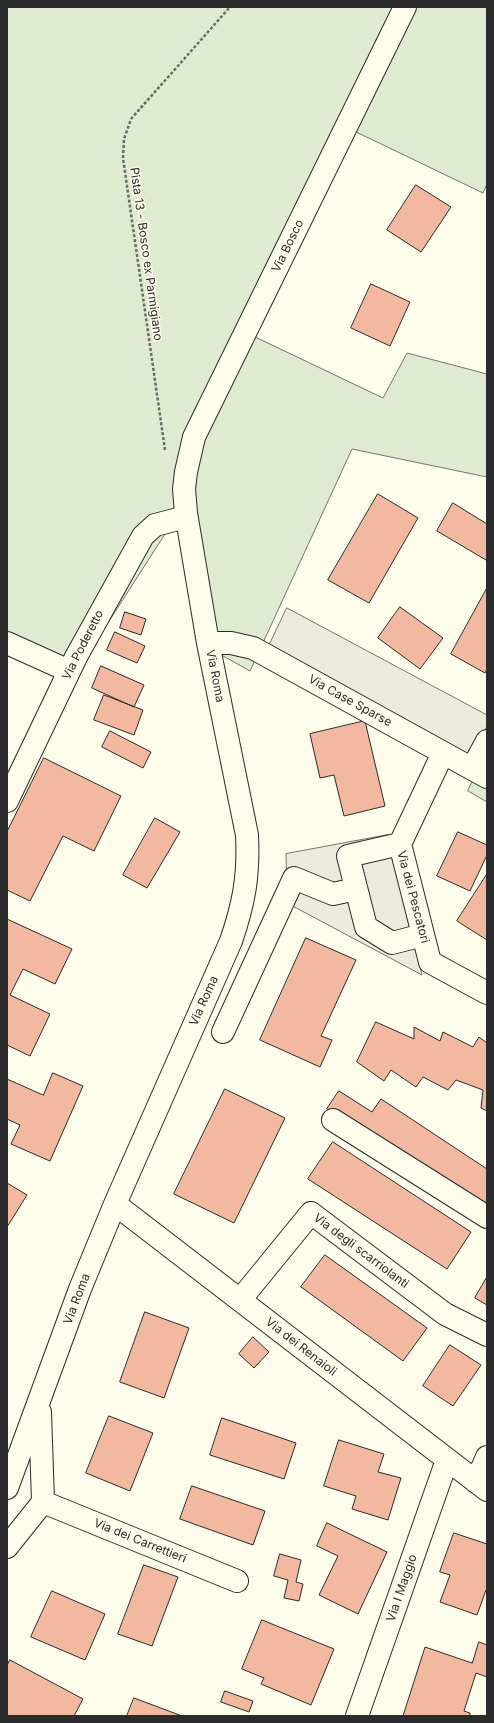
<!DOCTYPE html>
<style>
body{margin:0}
#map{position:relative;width:494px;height:1723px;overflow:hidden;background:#fdfbea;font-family:Inter,sans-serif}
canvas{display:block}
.frame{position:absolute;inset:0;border:8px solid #2b2b2b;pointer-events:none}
</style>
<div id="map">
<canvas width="494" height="1723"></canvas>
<div class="frame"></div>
</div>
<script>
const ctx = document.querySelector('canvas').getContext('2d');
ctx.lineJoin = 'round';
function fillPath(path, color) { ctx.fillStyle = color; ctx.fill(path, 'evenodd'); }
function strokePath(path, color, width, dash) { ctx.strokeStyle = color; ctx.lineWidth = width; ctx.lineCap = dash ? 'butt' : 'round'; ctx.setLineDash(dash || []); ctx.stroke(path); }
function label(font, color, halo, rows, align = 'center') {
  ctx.font = font + ' Inter,sans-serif'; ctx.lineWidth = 3; ctx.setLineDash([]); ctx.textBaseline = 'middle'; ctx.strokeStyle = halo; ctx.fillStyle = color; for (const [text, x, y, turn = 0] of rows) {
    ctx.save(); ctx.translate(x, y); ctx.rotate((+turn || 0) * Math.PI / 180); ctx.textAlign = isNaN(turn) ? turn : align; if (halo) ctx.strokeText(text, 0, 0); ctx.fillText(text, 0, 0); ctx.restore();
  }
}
const green = new Path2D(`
 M 7,7 L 487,7 L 487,184 L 483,193 L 350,129 L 251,335 L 383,398 L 407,353 L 487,374 L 487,477 L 352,449 L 250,671 L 198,642 L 181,509 L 72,679 L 7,651 Z
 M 487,749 L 487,802 L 468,791 Z`);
fillPath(green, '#deebd1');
strokePath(green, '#74746e', 1);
const parking = new Path2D(`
 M 287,608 L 487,715 L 487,726 L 470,759 L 268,648 Z
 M 388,835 L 422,975 L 287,903 L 286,854 Z`);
fillPath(parking, '#eceadb');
strokePath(parking, '#74746e', 1);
const building = new Path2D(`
 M 416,185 L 451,207 L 421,252 L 387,230 Z
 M 371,284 L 410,302 L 390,346 L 351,328 Z
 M 378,494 L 418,518 L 369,603 L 328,580 Z
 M 453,503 L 487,524 L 487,558 L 486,560 L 437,531 Z
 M 487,588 L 487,669 L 485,673 L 451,654 Z
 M 400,607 L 443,638 L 420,669 L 378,638 Z
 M 125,612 L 146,619 L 141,635 L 120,628 Z
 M 115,632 L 145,646 L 137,663 L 107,650 Z
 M 101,666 L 144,685 L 134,707 L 92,688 Z
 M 104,695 L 143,710 L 134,735 L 94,720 Z
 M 365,721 L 385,806 L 344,816 L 334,775 L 320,778 L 310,734 Z
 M 110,731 L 151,752 L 143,768 L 102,747 Z
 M 44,758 L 121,796 L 94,851 L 63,836 L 30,901 L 7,890 L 7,832 Z
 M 155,818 L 180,832 L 147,888 L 123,875 Z
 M 458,832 L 487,845 L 487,855 L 470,891 L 437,876 Z
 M 487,874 L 487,940 L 457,921 Z
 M 7,919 L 72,949 L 55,984 L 23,969 L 10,995 L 50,1014 L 30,1056 L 7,1045 Z
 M 306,938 L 356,960 L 321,1036 L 332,1040 L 320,1067 L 260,1040 Z
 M 376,1022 L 414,1039 L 414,1027 L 440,1041 L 443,1032 L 473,1047 L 479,1037 L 487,1043 L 487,1111 L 481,1108 L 483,1090 L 456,1080 L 448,1090 L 423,1077 L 416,1087 L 391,1070 L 384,1081 L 357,1062 Z
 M 53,1073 L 83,1086 L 50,1161 L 11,1144 L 20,1125 L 7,1119 L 7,1079 L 43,1095 Z
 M 225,1089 L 285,1118 L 234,1223 L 174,1194 Z
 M 339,1091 L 372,1112 L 381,1099 L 487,1169 L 487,1214 L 327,1109 Z
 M 333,1142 L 471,1232 L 447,1269 L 308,1179 Z
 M 7,1183 L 27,1195 L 7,1227 Z
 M 325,1255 L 427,1328 L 403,1361 L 301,1287 Z
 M 487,1277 L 487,1305 L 475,1298 Z
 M 145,1312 L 189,1328 L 164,1398 L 120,1382 Z
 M 253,1337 L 269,1352 L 254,1368 L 239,1354 Z
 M 450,1345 L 481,1365 L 453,1406 L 423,1386 Z
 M 109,1416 L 153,1433 L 130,1491 L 86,1473 Z
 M 222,1418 L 296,1443 L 284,1479 L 210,1455 Z
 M 339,1440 L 384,1454 L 378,1472 L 401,1478 L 388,1520 L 352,1509 L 356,1496 L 324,1486 Z
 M 192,1486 L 265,1511 L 253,1545 L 180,1519 Z
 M 327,1523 L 387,1552 L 358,1614 L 319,1595 L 338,1556 L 317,1546 Z
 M 454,1533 L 487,1544 L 487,1591 L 486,1590 L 477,1615 L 440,1602 L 450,1575 L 440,1572 Z
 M 280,1554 L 301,1560 L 296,1582 L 303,1584 L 299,1601 L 284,1598 L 288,1580 L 274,1576 Z
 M 144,1565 L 178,1577 L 152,1646 L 118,1634 Z
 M 52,1591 L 105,1614 L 85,1660 L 31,1637 Z
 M 262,1620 L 334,1649 L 311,1705 L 261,1684 L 264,1678 L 242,1669 Z
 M 479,1642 L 487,1645 L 487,1677 L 476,1673 L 464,1711 L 470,1713 L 470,1716 L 403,1716 L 425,1647 L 472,1663 Z
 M 10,1660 L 83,1699 L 74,1716 L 7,1716 L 7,1666 Z
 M 225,1691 L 253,1701 L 249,1712 L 221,1702 Z
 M 134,1698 L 182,1716 L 127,1716 Z`);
fillPath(building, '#f2b8a0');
strokePath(building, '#2b2b2b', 1);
const minor = new Path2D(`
 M 7,643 L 69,671
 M 208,643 L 231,643 L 253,648 L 487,777
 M 443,753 L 400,844 L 430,962 L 487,993
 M 472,769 L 487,741
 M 7,801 L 76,657 L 143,536 L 155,525 L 186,517
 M 400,844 L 348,856 L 366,927 L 392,943 L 423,935
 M 223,1032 L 294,878 L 333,894 L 356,889
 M 333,1120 L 487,1217
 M 115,1204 L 487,1490
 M 240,1300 L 311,1213 L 445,1314 L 487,1335
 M 40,1412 L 43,1502 L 237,1581
 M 476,1482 L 487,1457
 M 7,1488 L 80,1289 L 115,1204 L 231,941 C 244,903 249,876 247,835 L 208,643 L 186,513 L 184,489 L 186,472 L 194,437 L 405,7
 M 7,1547 L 43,1502
 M 357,1716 L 447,1460`);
strokePath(minor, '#2b2b2b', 24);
strokePath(new Path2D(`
 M 165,450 L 123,158 L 124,139 L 131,119 L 230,7`), '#6a6964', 2.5, [3, 2]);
strokePath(minor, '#fdfbea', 22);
label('12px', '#2b2b2b', '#fdfbea', [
 ["Via Bosco",288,246,-64],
 ["Pista 13 - Bosco ex Parmigiano",146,254,82],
 ["Via Poderetto",83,645,-63],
 ["Via Roma",215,676,79],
 ["Via Case Sparse",350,701,29],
 ["Via dei Pescatori",413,897,75],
 ["Via Roma",204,1001,-66],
 ["Via degli scarriolanti",361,1251,37],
 ["Via Roma",77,1299,-69],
 ["Via dei Renaioli",301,1347,38],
 ["Via dei Carrettieri",140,1541,22],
 ["Via I Maggio",402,1588,-71]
]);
</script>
